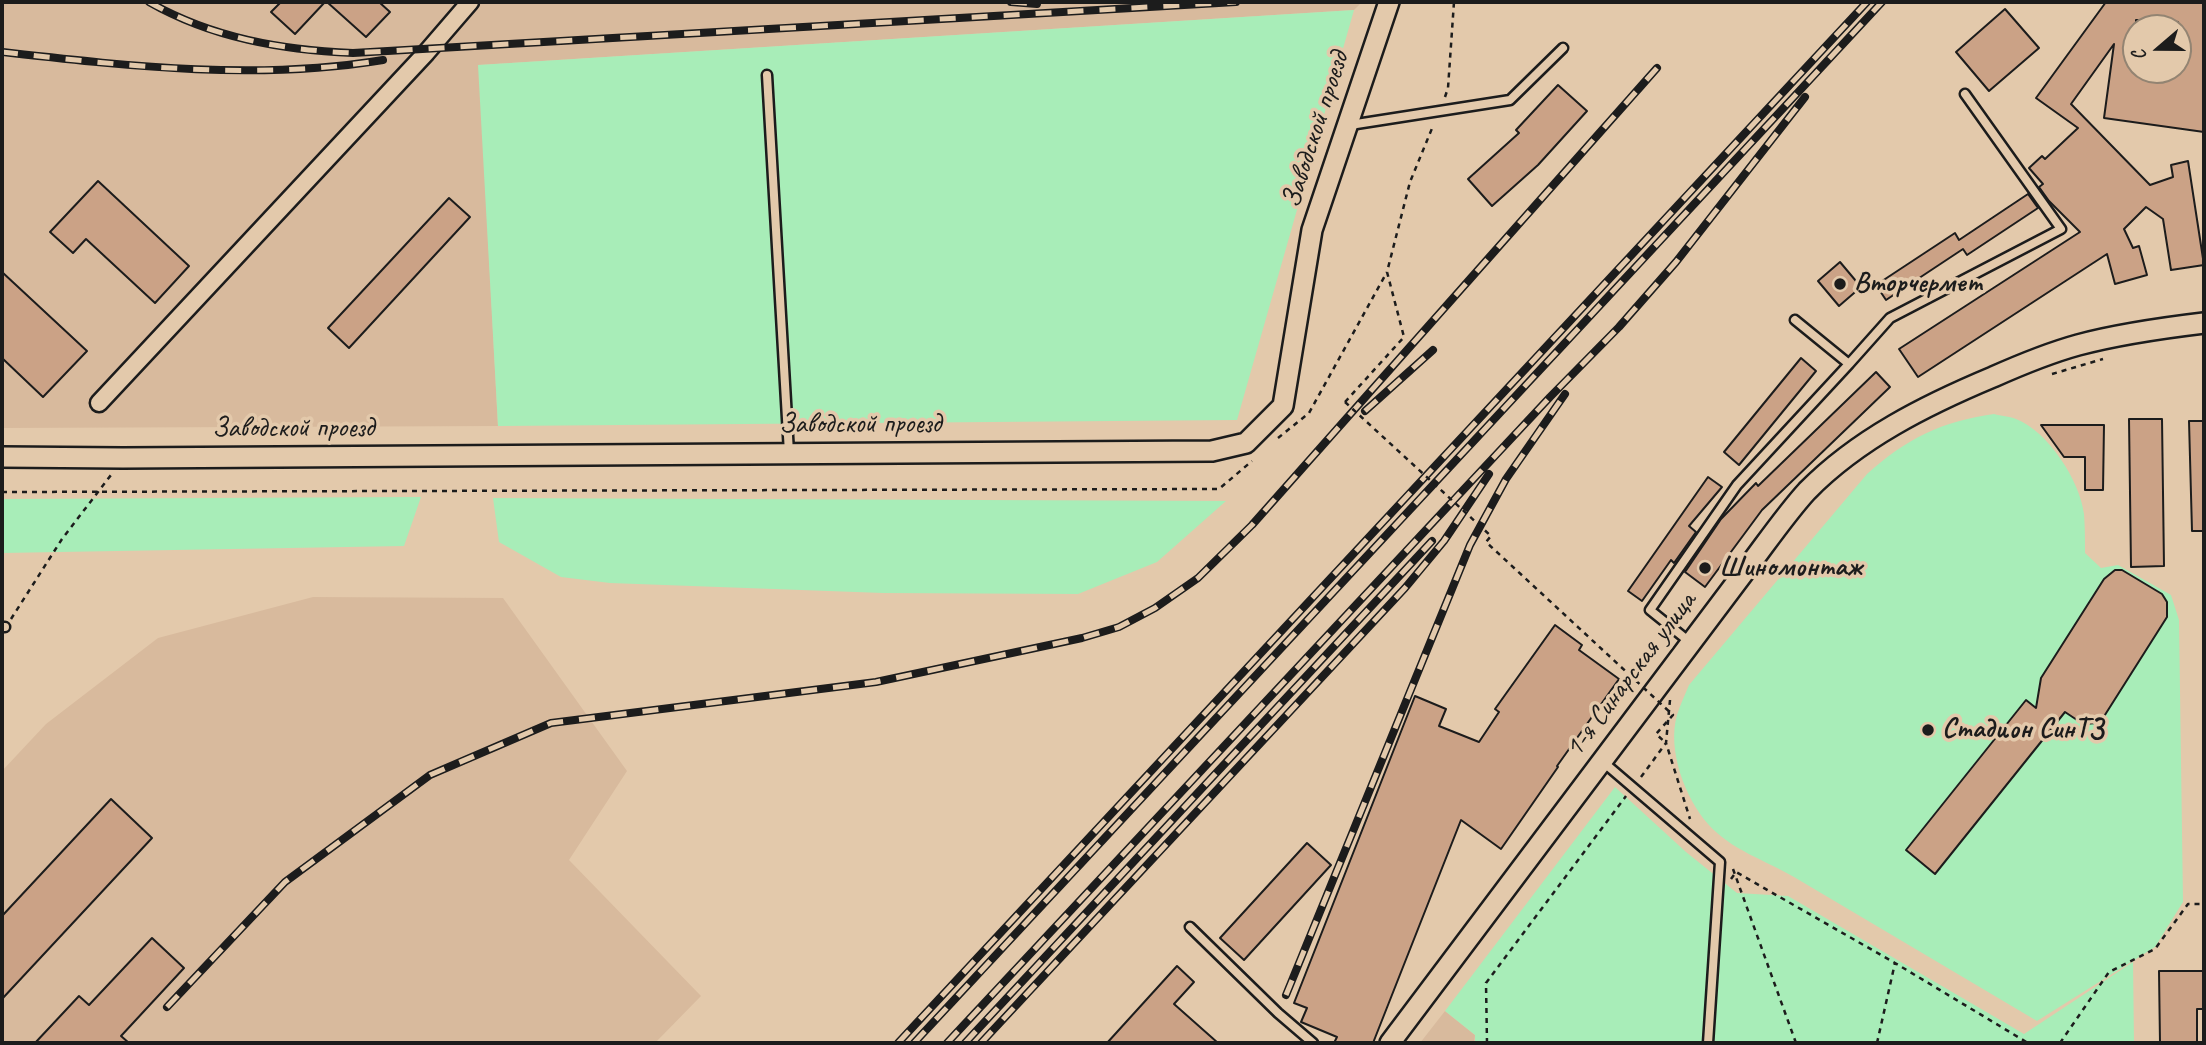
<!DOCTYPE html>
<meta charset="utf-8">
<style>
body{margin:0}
#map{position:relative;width:2206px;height:1045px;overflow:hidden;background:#e3c9ab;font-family:Caveat,sans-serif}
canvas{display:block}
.frame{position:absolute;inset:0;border:4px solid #1c1c1c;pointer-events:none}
.north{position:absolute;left:2122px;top:14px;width:70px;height:70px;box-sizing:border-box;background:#e3c9ab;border:2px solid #938472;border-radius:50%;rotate:250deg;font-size:19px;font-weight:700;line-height:28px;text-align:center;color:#1c1c1c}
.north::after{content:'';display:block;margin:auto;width:24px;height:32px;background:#1c1c1c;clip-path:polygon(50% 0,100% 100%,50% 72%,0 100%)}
</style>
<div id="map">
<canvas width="2206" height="1045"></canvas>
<div class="frame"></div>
<div class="north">С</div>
</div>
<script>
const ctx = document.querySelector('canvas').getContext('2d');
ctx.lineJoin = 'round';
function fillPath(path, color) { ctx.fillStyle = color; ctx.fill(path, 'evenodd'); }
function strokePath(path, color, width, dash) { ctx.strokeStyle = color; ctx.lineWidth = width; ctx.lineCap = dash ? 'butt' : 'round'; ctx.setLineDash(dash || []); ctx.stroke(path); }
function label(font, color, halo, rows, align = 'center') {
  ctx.font = font + ' Caveat,sans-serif'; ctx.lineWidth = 7; ctx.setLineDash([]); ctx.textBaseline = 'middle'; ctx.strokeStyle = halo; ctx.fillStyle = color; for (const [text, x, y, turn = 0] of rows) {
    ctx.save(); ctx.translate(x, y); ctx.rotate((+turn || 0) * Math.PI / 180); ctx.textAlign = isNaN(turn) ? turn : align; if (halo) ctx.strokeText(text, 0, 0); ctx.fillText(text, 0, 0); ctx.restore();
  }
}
fillPath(new Path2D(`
 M 2,2 L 1362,2 L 1354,10 L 479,65 L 498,426 L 2,428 Z
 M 313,597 L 503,598 L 627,771 L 569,860 L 701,996 L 655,1043 L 2,1043 L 2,771 L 46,724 L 158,638 Z
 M 1445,1011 L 1475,1035 L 1474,1043 L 1420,1043 Z`), '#d8ba9d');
fillPath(new Path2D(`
 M 1354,10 L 1237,420 L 498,426 L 478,65 Z
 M 1994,414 C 2001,416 2009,416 2016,419 C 2048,431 2080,481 2084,514 C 2085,527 2085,540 2085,553 L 2101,568 L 2118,565 L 2171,595 L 2179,620 L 2183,902 L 2155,947 L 2037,1021 C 1956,973 1875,925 1794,877 C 1765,860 1731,850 1708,824 C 1685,798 1667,750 1677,715 C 1680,705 1685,695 1689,685 L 1867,474 C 1906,439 1942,421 1994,414 Z
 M 421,497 L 404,546 L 2,553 L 2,499 Z
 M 493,498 L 1226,501 L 1157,562 L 1078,594 L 883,593 L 610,583 L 561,577 L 499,542 Z
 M 1615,787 L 1686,852 L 1737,893 L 1788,896 L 2024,1034 L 2133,962 L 2134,1043 L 1475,1043 L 1475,1035 L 1445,1011 Z`), '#a8edb8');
const building = new Path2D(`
 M 281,2 L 325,2 L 295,34 L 271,12 Z
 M 327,2 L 379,2 L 390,12 L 366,37 Z
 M 2106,2 L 2204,2 L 2204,132 L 2104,118 L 2114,44 L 2071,104 L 2150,185 L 2173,177 L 2171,165 L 2188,161 L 2204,265 L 2171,270 L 2163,219 L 2146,207 L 2124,229 L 2133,248 L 2139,246 L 2147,275 L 2115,284 L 2107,254 L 1918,377 L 1899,349 L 2080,232 L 2049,201 L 2039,187 L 2043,184 L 2029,168 L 2042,156 L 2045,159 L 2078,128 L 2036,98 ZM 2136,20 L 2178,22 L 2178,70 L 2136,70 Z
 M 2005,9 L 2039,48 L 1989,91 L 1956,52 Z
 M 1558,85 L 1587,111 L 1538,165 L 1492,206 L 1468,179 L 1519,133 L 1516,130 Z
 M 98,181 L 189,266 L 155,303 L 86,239 L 73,253 L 50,232 Z
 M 2028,194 L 2038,208 L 1967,255 L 1963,249 L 1886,300 L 1876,285 L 1955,233 L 1959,240 Z
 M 449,198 L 470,217 L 349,348 L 328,328 Z
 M 1840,262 L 1861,287 L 1839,306 L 1818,281 Z
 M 2,272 L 87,351 L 43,397 L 2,358 Z
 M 1801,358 L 1816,371 L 1739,465 L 1724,452 Z
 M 1876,372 L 1890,387 L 1762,510 L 1705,587 L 1685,572 L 1721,519 L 1756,483 L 1758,486 Z
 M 2129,419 L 2162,419 L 2164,566 L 2131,567 Z
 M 2189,421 L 2204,421 L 2204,531 L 2192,531 Z
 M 2041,425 L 2104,425 L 2103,490 L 2085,490 L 2085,457 L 2064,457 Z
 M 1708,477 L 1722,487 L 1689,526 L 1696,532 L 1674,563 L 1671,560 L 1642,601 L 1628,591 Z
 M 2115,570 L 2122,570 L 2162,594 L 2167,602 L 2167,617 L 2103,718 L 2097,723 L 2083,724 L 2065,712 L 1935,874 L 1906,850 L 2026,700 L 2036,708 L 2041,678 L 2104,579 Z
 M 1555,625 L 1582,645 L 1579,650 L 1619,679 L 1557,766 L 1558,767 L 1501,849 L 1461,820 L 1373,1043 L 1334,1043 L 1337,1037 L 1301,1022 L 1307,1008 L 1294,1003 L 1415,696 L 1446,709 L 1439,726 L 1479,742 L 1499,712 L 1495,709 Z
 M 111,799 L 152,838 L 2,999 L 2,916 Z
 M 1307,843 L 1331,865 L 1244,960 L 1220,938 Z
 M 152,938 L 184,968 L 121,1036 L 129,1043 L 35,1043 L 79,996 L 89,1005 Z
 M 1177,966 L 1194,982 L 1174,1004 L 1218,1043 L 1107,1043 Z
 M 2159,971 L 2204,971 L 2204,1009 L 2197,1009 L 2197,1043 L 2160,1043 Z`);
fillPath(building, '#cba286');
strokePath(building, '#1c1c1c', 2);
const service = new Path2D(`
 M 767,75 L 789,453
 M 1350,125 L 1510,100 L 1563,48
 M 1849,364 L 1890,318 L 2061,229 L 1965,94
 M 2,627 L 5,627
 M 1691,643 L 1650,610 L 1737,485 L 1849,364 L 1795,320
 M 1602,761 L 1720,862 L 1708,1043
 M 1190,927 L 1278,1013 L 1313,1043`);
const minor = new Path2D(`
 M 99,403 L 426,53 L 470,2`);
const tertiary = new Path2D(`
 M 2,457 L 123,458 L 1212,451 L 1246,443 L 1283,406 L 1312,230 L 1389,2
 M 1390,1043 L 1748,567 C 1767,542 1786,514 1807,491 C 1858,439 1926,405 1993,377 C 2020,365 2049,353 2078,345 C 2119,334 2162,328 2204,323`);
strokePath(service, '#1c1c1c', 13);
strokePath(minor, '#1c1c1c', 21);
strokePath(tertiary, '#1c1c1c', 24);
strokePath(new Path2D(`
 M 1445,97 L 1448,88 L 1454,2
 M 2052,374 L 2103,359
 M 1345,402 L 1404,337 L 1387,272 L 1410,182 L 1433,126
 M 1278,438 L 1309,413 L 1387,272
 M 2,492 L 1219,489 L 1252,461
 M 11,619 L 62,539 L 111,475
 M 1670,700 L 1666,743 L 1690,819
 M 1641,777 L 1666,743
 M 1733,869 L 1796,1043
 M 1731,879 L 1736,872 L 1895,963 L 2028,1043
 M 1487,1043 L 1486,983 L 1626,796
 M 1877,1043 L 1895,963
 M 2060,1043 L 2109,972 L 2155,949 L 2188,904 L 2204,904`), '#1c1c1c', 2.5, [5, 5]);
strokePath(service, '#e3c9ab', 8);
strokePath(minor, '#e3c9ab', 16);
strokePath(tertiary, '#e3c9ab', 19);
const rail = new Path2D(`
 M 149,2 C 212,38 282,50 353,53 L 1236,2
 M 1011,2 L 1037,4
 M 2,52 C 128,66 257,81 383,60
 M 1365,411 L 1433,350
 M 1286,995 L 1470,545 L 1506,479 L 1565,394
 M 167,1007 L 285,882 L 430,775 L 551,723 L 876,682 L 1082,638 L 1119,627 L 1155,608 L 1198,578 L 1252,525 L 1657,68
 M 898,1043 L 1867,2
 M 914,1043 L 1882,2
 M 947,1043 L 1550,397 L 1619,327 L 1676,262 L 1805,97
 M 965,1043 L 1432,541
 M 981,1043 L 1405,588 L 1444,541 L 1489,474`);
strokePath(rail, '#1c1c1c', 8);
strokePath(rail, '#e3c9ab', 5, [16]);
strokePath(new Path2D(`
 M 1345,402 L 1491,536 L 1486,542 L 1673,715 L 1656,734 L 1666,743`), '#1c1c1c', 2.5, [5, 5]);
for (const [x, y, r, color] of [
 [1840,284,7,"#1c1c1c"],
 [1705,568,7,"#1c1c1c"],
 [1928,730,7,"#1c1c1c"]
]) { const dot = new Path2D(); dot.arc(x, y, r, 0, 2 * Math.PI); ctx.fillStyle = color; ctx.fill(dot); strokePath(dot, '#e3c9ab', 2.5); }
label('28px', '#1c1c1c', '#e3c9ab', [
 ["Заводской проезд",1316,130,-72],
 ["Заводской проезд",860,425],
 ["Заводской проезд",293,429],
 ["1-я Синарская улица",1631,675,-53]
]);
label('bold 28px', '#1c1c1c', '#e3c9ab', [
 ["Вторчермет",1854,284],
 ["Шиномонтаж",1719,568],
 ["Стадион СинТЗ",1942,730]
], 'left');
</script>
